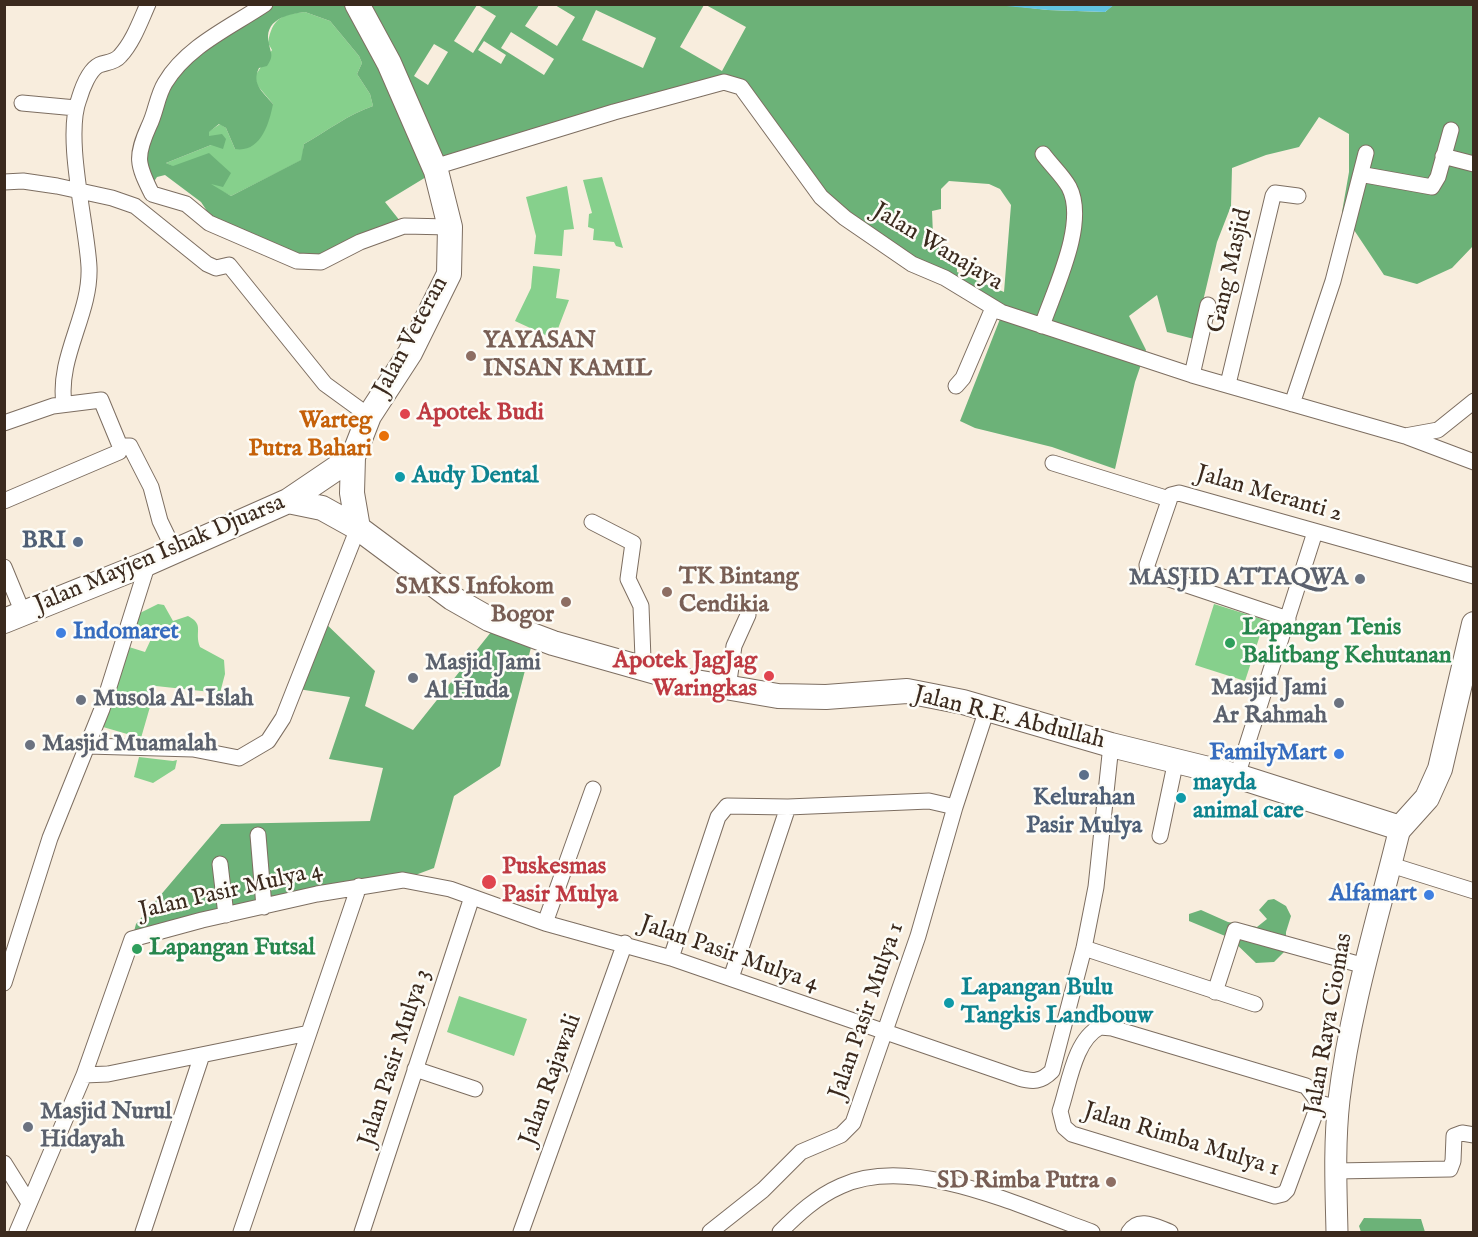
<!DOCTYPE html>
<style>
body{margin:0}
#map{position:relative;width:1478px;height:1237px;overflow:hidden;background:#f8eddd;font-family:"IM FELL English",serif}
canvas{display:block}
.frame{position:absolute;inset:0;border:6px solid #3b2a1e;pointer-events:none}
</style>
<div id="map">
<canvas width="1478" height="1237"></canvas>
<div class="frame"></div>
</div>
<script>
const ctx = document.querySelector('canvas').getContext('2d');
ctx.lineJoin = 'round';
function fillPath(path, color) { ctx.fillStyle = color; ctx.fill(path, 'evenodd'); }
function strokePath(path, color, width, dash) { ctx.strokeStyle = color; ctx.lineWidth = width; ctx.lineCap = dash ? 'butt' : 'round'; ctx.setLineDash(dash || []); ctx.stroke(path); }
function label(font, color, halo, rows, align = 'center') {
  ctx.font = font + ' "IM FELL English",serif'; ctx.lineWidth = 5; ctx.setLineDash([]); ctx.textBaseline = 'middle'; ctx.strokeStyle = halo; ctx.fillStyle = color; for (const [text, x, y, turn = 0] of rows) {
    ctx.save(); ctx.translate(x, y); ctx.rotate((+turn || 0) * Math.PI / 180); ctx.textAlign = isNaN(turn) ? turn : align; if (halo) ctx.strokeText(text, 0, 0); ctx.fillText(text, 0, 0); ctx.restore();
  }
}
fillPath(new Path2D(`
 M 305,12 L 330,21 L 359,56 L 362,63 L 357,74 L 370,94 L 373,106 C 349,114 327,131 304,144 L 302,160 L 231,196 L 166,163 L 211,145 L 208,132 L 220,124 L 226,128 L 235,149 L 273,104 L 257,85 L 255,76 L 272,50 L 268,43 C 272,19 281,14 305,12 Z
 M 602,177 L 623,248 L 616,246 L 614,242 L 593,240 L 594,229 L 588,227 L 589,214 L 592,213 L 583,180 Z
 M 567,186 L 574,229 L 564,230 L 562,256 L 534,254 L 536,236 L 526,197 Z
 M 533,266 L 560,269 L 556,298 L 569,300 L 554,339 L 515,321 L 531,288 Z
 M 158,604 L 164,605 L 173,621 L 188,616 C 205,625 194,631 200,647 L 224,660 L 225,674 L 220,693 L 156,686 L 141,738 L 103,727 L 129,647 L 145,652 L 153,635 L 136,627 L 138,614 Z
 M 1214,604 L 1265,620 L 1245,681 L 1195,665 Z
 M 139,757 L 173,761 L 177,760 L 175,769 L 153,783 L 134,777 Z
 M 459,996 L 527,1019 L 514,1056 L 447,1032 Z`), '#86d08c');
fillPath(new Path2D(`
 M 357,4 L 436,171 L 385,202 L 404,226 L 321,262 L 217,226 L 201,202 L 165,175 L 157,177 L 153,183 L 144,165 L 147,158 L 143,153 L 176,67 L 265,5 ZM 305,12 L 330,21 L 359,56 L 362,63 L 357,74 L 370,94 L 373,106 C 349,114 327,131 304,144 L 301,160 L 231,196 L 211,184 L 223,187 L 231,173 L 209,153 L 173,166 L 166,163 L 211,145 L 223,149 L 226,139 L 222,134 L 209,136 L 209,132 L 219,124 L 226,128 L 235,149 C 260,153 269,125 273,104 C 263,92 251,84 259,68 L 267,66 C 274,56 271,54 269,44 C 263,20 287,14 305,12 Z
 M 996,4 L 1048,10 L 1105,12 L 1114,4 L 1473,5 L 1473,246 L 1452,268 L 1417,284 L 1384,275 L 1342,212 L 1349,172 L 1349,134 L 1319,117 L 1299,147 L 1266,155 L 1232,168 L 1231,206 L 1217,242 L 1194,339 L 1167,332 L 1157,295 L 1129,316 L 1146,350 L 1135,382 L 1115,469 L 1052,447 L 975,428 L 960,421 L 1000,319 L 912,264 L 821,197 L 735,83 L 441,165 L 372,5 L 477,5 L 454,41 L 473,53 L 496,16 L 478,5 L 539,5 L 525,26 L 557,46 L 575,17 L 555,5 L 704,5 L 680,47 L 722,71 L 746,27 L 706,5 ZM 596,10 L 656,38 L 643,68 L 582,40 ZM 511,32 L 554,59 L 544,75 L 501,48 ZM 484,41 L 506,55 L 501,64 L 478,50 ZM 434,44 L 448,52 L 428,85 L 414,76 ZM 949,181 L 989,184 L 1000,189 L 1011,205 L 1004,292 L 957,272 L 957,260 L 940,260 L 940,235 L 933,235 L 932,211 L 941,209 L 941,189 Z
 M 321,619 L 375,671 L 365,706 L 413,730 L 499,622 L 534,636 L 500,766 L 454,796 L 434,868 L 402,880 L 132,939 L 136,924 L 221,824 L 370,821 L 383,768 L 329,759 L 350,697 L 298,689 Z
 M 1274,899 L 1286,906 L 1291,916 L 1286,932 L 1286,950 L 1274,962 L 1256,963 L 1230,938 L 1189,921 L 1189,914 L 1201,910 L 1228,922 L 1257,927 L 1267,919 L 1259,910 L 1268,900 Z
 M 1364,1218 L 1421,1219 L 1425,1232 L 1361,1232 L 1359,1226 Z`), '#6cb278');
fillPath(new Path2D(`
 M 996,5 L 1114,5 L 1105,12 L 1048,10 Z`), '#61c3df');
const minor = new Path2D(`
 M 265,4 C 231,27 187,46 165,83 C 157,96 156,112 149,126 C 135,157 137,164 152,194 L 186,204 L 209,223 L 297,261 L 321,262 L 360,242 L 404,226 L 450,227
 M 22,103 L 76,108
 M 1443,156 L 1474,164
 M 436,171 L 441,165 L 614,112 L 724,82 L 741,87 L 821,197 L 845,218 L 912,264 L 945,278 L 1001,312 L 1192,375 L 1405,436 L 1474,462
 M 1365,175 L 1432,187 L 1438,177 L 1451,130
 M 4,182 L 23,181 L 57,186 L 112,198 L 135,206 L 207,264 L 216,268 L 229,265 L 325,384 L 369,416
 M 1042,326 C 1054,290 1088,223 1069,187 C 1063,176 1051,165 1043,154
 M 1192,375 L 1208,305
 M 1228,384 L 1273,196 L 1275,193 L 1298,196
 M 956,386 L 963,378 L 993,308
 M 64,404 C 57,357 91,314 89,267 C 87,225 64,137 79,99 C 82,89 89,70 99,65 C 106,62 114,63 120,56 C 133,42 140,22 148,4
 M 1292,404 L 1333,281 L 1366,153
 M 4,423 L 53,406 L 101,400 L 120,446
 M 1405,436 L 1438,430 L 1474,401
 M 1053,463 L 1169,499
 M 4,501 L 119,452 L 120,446 L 130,446 L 151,487 L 160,521 L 175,552
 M 592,522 L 633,543 L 628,579 L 641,606 L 643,659 L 633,666
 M 4,567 L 23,613
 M 1288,619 L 1148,572 L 1147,565 L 1171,495 L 1179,493 L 1474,576
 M 728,688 L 734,646 L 748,615
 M 88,746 L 193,749 L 239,758 L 268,741 L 283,718 L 358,528
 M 1237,776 L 1315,532
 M 955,807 L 987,709
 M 258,835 L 264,907
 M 1160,836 L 1176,760
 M 220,864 L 226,915
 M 1391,865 L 1474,891
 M 545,923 L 593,789
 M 1084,948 L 1255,1004
 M 671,958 L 718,817 L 727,806 L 788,807 L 929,801 L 955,807 L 918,936 L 853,1123 L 841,1135 L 801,1152 L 763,1190 L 710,1232
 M 731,978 L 788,807
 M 4,983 L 50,838 L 102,709 L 148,563
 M 1215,992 L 1235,930 L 1365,966
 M 415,1069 L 475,1089
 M 84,1075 L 108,1074 L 309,1033
 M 1319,1103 L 1287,1190 L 1283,1194 L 1275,1196 L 1072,1134 L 1064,1127 L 1060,1111 C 1069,1085 1074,1040 1100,1027 L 1112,1028 L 1306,1086 L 1319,1103 L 1339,1108
 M 4,1163 L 29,1203
 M 1335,1171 L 1450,1169 L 1453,1161 L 1454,1136 L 1462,1133 L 1474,1135
 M 17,1232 L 84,1075 L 132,939 L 202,920 L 317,894 L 403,880 L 450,889 L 545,923 L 671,958 L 1019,1078 C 1033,1082 1041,1082 1052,1071 L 1084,948 L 1096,887 L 1111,745
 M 143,1232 L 202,1055
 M 241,1232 L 359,886
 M 362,1232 L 472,897
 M 521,1232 L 625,943
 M 780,1232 C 798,1214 816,1197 841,1186 C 912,1153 1024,1208 1092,1232
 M 1129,1232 C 1139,1216 1156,1227 1170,1232`);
const secondary = new Path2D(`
 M 1337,1232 C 1336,1189 1334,1144 1339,1100 C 1350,1008 1378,918 1400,828`);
const primary = new Path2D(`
 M 353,457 L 352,493 L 358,528
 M 288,501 L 322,508 L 358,528 L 452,598 L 489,619 L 553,643 L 684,680 L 778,696 L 826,697 L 907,691 L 963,702 L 1111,745 L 1237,776 L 1400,828 L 1427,798 L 1440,769 L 1474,624
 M 4,621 L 148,563 L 288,501 L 353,457 L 369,416 L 410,353 L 449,274 L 450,227 L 436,171 L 389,63 L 357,4`);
strokePath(minor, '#7d6e61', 17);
strokePath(secondary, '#7d6e61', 23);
strokePath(primary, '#7d6e61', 26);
strokePath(minor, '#fff', 15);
strokePath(secondary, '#fff', 21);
strokePath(primary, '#fff', 24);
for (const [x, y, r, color] of [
 [471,356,6,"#8d6e63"],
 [405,414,6,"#e0444e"],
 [384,436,6,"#e8710a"],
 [400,477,6,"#0f9aa8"],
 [78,542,6,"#5c6f8a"],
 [1360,579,6,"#6b7280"],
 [667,592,6,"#8d6e63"],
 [566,602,6,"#8d6e63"],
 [61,633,6,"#3f7fe0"],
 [1230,643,6,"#2e9e5b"],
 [769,676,6,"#e0444e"],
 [413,678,6,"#6b7280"],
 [81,700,6,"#6b7280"],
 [1339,703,6,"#6b7280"],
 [30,745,6,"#6b7280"],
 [1339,754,6,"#3f7fe0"],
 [1084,775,6,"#5c6f8a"],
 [1181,798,6,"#0f9aa8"],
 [489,882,8,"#e0444e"],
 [1429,895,6,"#3f7fe0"],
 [137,949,6,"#2e9e5b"],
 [949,1003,6,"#0f9aa8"],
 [28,1127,6,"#6b7280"],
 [1111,1182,6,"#8d6e63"]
]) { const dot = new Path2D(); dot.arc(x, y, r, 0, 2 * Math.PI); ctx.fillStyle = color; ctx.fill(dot); strokePath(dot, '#fdfcf7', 2); }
label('24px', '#3b2a1e', '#fdfcf7', [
 ["Jalan Wanajaya",937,248,31],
 ["Gang Masjid",1231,271,-77],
 ["Jalan Veteran",412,337,-62],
 ["Jalan Meranti 2",1269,495,16],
 ["Jalan Mayjen Ishak Djuarsa",160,555,-23],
 ["Jalan R.E. Abdullah",1009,719,14],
 ["Jalan Pasir Mulya 4",231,892,-13],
 ["Jalan Pasir Mulya 4",729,955,19],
 ["Jalan Pasir Mulya 1",868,1011,-71],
 ["Jalan Raya Ciomas",1330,1024,-80],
 ["Jalan Pasir Mulya 3",396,1058,-72],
 ["Jalan Rajawali",552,1080,-70],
 ["Jalan Rimba Mulya 1",1181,1141,17]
]);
label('bold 24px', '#785e54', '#fdfcf7', [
 ["YAYASAN",483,342],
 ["INSAN KAMIL",483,370],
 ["TK Bintang",679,578],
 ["Cendikia",679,606],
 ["SMKS Infokom",554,588,"right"],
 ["Bogor",554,616,"right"],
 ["SD Rimba Putra",1099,1182,"right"]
], 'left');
label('bold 24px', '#be3a42', '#fdfcf7', [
 ["Apotek Budi",417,414],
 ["Apotek JagJag",757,662,"right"],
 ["Waringkas",757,690,"right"],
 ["Puskesmas",502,868],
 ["Pasir Mulya",502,896]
], 'left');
label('bold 24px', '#c56008', '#fdfcf7', [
 ["Warteg",372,422],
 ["Putra Bahari",372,450]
], 'right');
label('bold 24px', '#0d838f', '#fdfcf7', [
 ["Audy Dental",412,477],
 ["mayda",1193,784],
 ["animal care",1193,812],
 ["Lapangan Bulu",961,989],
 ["Tangkis Landbouw",961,1017]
], 'left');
label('bold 24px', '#4e5e75', '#fdfcf7', [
 ["BRI",66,542],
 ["Kelurahan",1084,799,"center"],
 ["Pasir Mulya",1084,827,"center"]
], 'right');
label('bold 24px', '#5b616d', '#fdfcf7', [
 ["MASJID ATTAQWA",1348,579,"right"],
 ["Masjid Jami",425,664],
 ["Al Huda",425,692],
 ["Masjid Jami",1327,689,"right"],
 ["Ar Rahmah",1327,717,"right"],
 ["Musola Al-Islah",93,700],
 ["Masjid Muamalah",42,745],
 ["Masjid Nurul",40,1113],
 ["Hidayah",40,1141]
], 'left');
label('bold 24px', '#27864d', '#fdfcf7', [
 ["Lapangan Tenis",1242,629],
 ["Balitbang Kehutanan",1242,657],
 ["Lapangan Futsal",149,949]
], 'left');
label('bold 24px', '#366cbe', '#fdfcf7', [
 ["Indomaret",73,633,"left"],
 ["FamilyMart",1327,754],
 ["Alfamart",1417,895]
], 'right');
</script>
